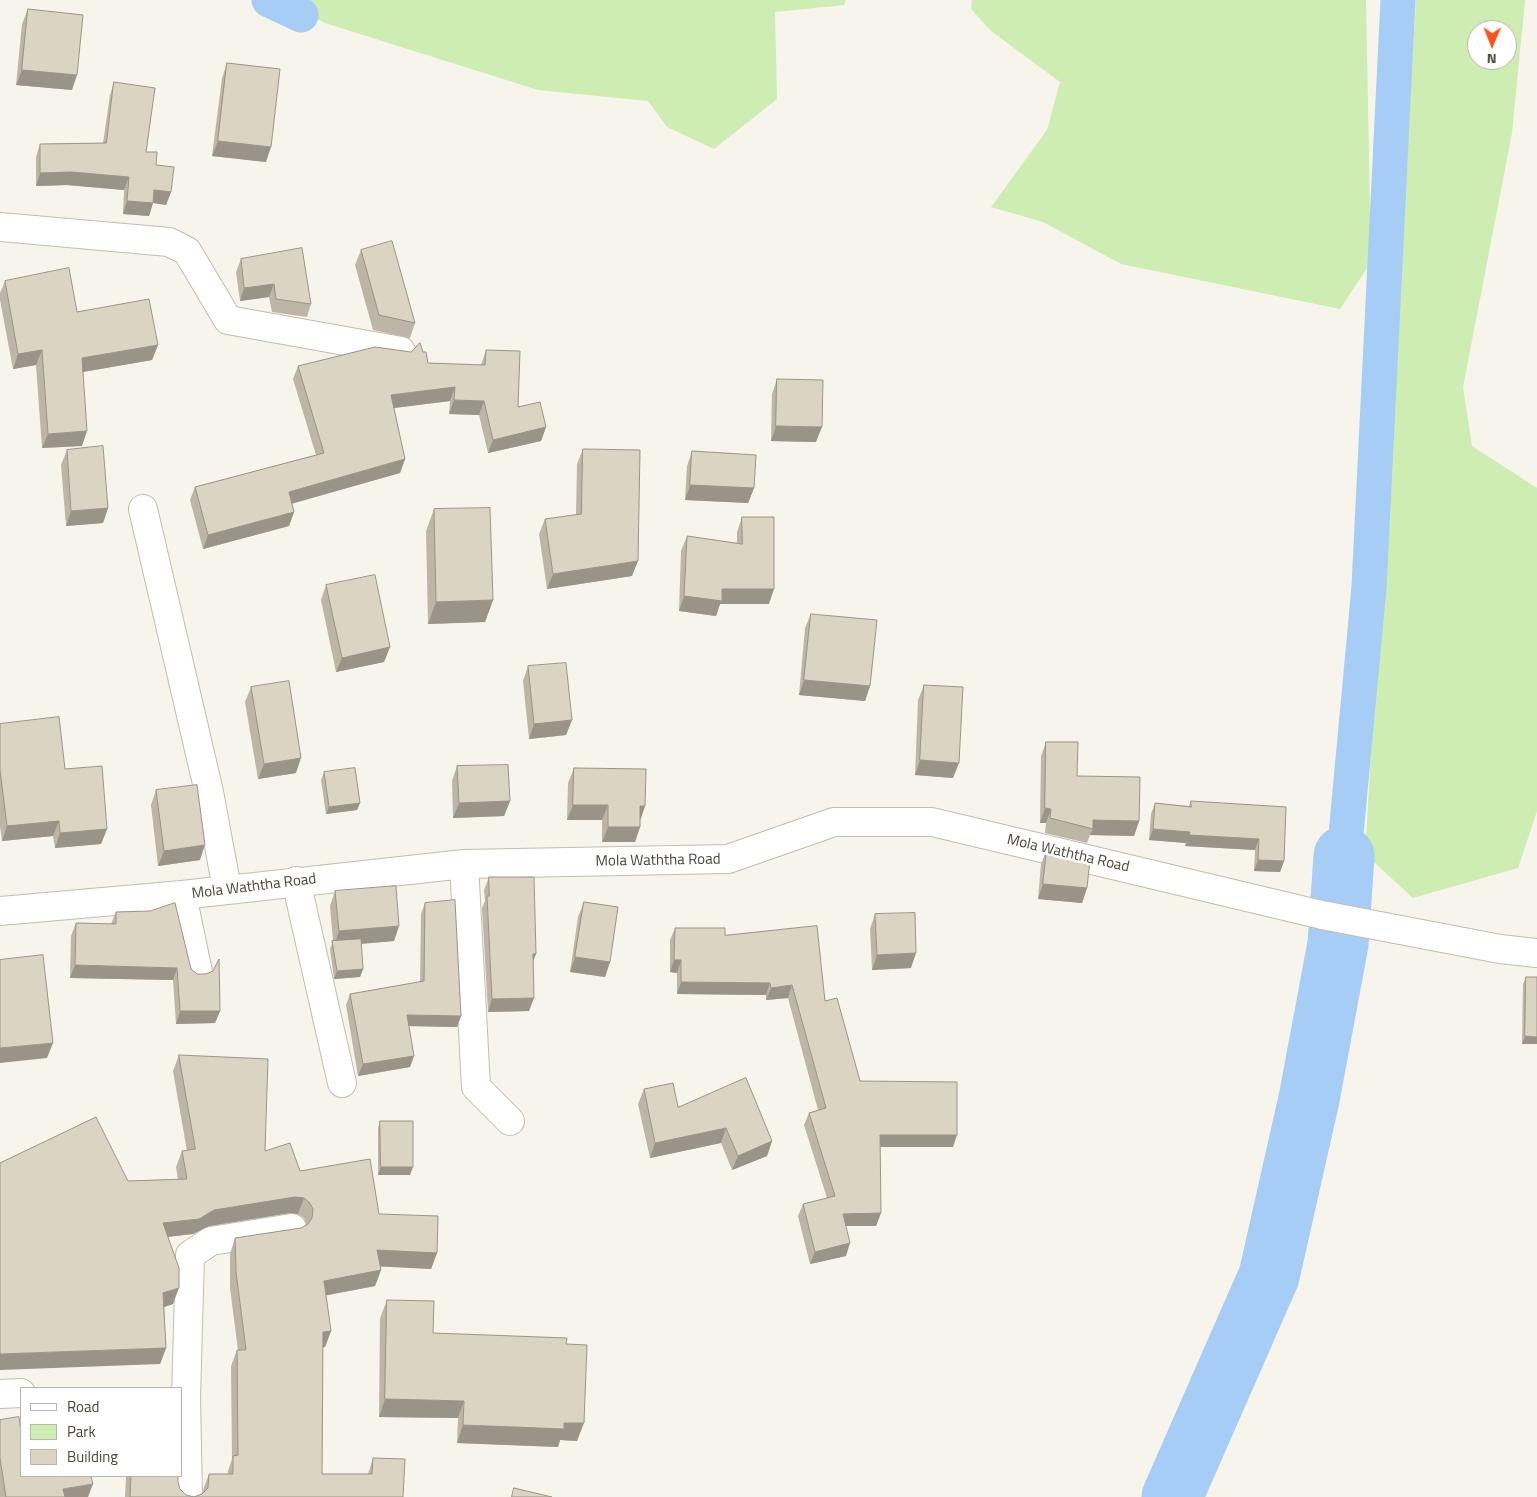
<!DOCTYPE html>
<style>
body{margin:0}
#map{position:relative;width:1537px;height:1497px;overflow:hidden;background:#f6f4eb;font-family:"Titillium Web",sans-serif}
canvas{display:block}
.legend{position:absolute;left:20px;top:1387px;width:162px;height:90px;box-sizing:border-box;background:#fff;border:1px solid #b7b5af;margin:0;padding:6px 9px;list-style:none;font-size:15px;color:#4c4638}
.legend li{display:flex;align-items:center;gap:10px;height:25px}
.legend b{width:25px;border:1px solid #b7b5af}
.north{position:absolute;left:1467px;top:20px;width:50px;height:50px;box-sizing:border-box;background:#fff;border:1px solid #b7b5af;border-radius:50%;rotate:181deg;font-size:14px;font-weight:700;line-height:20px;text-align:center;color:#4c4638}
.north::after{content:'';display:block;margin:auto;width:18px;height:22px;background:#ff5119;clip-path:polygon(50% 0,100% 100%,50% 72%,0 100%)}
</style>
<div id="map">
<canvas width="1537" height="1497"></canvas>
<ul class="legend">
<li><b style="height:6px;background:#fff"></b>Road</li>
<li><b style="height:14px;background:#cdedb2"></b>Park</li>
<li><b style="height:14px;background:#dcd4c2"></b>Building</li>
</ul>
<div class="north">N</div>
</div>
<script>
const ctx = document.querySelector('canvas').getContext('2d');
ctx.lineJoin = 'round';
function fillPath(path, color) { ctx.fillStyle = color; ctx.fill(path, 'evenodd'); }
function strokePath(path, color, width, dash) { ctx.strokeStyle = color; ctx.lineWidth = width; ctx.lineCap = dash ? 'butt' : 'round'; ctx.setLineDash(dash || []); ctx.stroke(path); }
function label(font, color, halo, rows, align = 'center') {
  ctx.font = font + ' "Titillium Web",sans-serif'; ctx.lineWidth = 5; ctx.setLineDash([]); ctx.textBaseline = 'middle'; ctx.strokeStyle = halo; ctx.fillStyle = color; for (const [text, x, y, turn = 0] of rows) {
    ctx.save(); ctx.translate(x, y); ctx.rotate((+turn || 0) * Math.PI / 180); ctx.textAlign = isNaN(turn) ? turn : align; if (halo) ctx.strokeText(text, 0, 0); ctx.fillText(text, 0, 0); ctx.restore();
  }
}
fillPath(new Path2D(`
 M 282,0 L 846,0 L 844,5 L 775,12 L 777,99 L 714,149 L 667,127 L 648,101 L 538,90 L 325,23 Z
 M 972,0 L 1366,0 L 1371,262 L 1340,309 L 1121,264 L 1043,222 L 991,207 L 1047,130 L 1060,82 L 991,31 L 971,9 Z
 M 1416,0 L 1525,0 L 1512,133 L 1463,387 L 1472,446 L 1537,488 L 1537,811 L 1518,868 L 1413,898 L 1365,854 ZM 1477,30 L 1507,30 L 1507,60 L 1477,60 Z`), '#cdedb2');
strokePath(new Path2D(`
 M 269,0 L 301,15
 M 1344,856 L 1369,587 L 1398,0`), '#a5cdf6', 35);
strokePath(new Path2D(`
 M 1172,1497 L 1269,1276 L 1309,1099 L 1338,944 L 1344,856`), '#a5cdf6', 61);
const street = new Path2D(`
 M 0,227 L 169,242 L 187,251 L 228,320 L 401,351
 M 143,509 L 209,792 L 227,889
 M 464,864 L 476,1087 L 510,1121
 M 296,881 L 342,1083
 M 182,895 L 198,972
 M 0,911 L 182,895 L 464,864 L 728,859 L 834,822 L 932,822 L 1322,915 L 1500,949 L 1537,953
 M 0,1394 L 21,1393
 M 181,1397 L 186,1398 L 188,1497
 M 186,1398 L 190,1255 L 211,1241 L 292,1228`);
strokePath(street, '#c3bdad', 30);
strokePath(street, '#fff', 28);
fillPath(new Path2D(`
 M 28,9 L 72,90 L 16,85 L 22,24 Z
 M 227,63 L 266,162 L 212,156 L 222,78 Z
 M 114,82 L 146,152 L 156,165 L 171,192 L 166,205 L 153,203 L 149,216 L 123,214 L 124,190 L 67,185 L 36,186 L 36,157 L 40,144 L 103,143 L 110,95 Z
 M 361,250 L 415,323 L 410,338 L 373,330 L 355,265 Z
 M 241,259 L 311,304 L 307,317 L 272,312 L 269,297 L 240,301 L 236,272 Z
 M 5,281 L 77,312 L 158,345 L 152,360 L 83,372 L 82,446 L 42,448 L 36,365 L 13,369 L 0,300 L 0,293 Z
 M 486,350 L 518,407 L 546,427 L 541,441 L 488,453 L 479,415 L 449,414 L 450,401 L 394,408 L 405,459 L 400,473 L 292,503 L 294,512 L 289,526 L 203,549 L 190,500 L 195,487 L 316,455 L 293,379 L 298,366 L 411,352 L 423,352 L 428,363 L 481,365 Z
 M 777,379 L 816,442 L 771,441 L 772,394 Z
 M 583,449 L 632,576 L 547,589 L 539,534 L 545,519 L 576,515 L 577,464 Z
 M 67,450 L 108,508 L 103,523 L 66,526 L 61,465 Z
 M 692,451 L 754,488 L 748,503 L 685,500 L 687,466 Z
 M 434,509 L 493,600 L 485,622 L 428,624 L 426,531 Z
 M 742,517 L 769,604 L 720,604 L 716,616 L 679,611 L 681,551 L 687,536 L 737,543 L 737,532 Z
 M 326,585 L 390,647 L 384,662 L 336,672 L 321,600 Z
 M 811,614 L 870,686 L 865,701 L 799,695 L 805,628 Z
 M 528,666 L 572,720 L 566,735 L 529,739 L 523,681 Z
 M 924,685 L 953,778 L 915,775 L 918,700 Z
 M 251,687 L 296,773 L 258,779 L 245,702 Z
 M 0,724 L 65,769 L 107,829 L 101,844 L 55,848 L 53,836 L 2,841 L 0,827 Z
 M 1046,742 L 1077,776 L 1139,821 L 1134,836 L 1090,835 L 1087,843 L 1045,833 L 1046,823 L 1040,823 L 1041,756 Z
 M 457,766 L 510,801 L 504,816 L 453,818 L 452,781 Z
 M 574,768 L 645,806 L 640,819 L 640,827 L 635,842 L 602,842 L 602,820 L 567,820 L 568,783 Z
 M 324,772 L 360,803 L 357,810 L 326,814 L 321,780 Z
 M 156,790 L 200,860 L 158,866 L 151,805 Z
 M 1191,801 L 1286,807 L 1284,861 L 1280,872 L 1254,871 L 1255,850 L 1185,846 L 1186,843 L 1149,840 L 1151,814 L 1155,803 L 1189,806 Z
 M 1047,849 L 1087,888 L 1082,903 L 1038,899 L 1041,864 Z
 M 489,877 L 533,962 L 529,1011 L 488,1012 L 482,908 L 485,901 L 484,890 Z
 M 335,891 L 399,926 L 394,941 L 361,944 L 363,969 L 360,977 L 334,979 L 330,949 L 333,941 L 330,906 Z
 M 584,902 L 610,962 L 605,977 L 570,972 L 578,917 Z
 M 425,903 L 461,1016 L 457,1027 L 409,1026 L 414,1056 L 410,1067 L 358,1076 L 346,1005 L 350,994 L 420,982 L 421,914 Z
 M 116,912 L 191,969 L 220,1011 L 215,1023 L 176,1024 L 173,980 L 70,978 L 71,936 L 76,923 L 111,924 Z
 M 875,914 L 911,968 L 872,970 L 870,929 Z
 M 675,928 L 725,935 L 825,1001 L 860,1081 L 953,1147 L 880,1147 L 876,1226 L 846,1226 L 846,1256 L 810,1264 L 798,1216 L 803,1204 L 827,1198 L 804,1125 L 809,1113 L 818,1110 L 788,998 L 766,1000 L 766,995 L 677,994 L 677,973 L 670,972 L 670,940 Z
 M 1526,977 L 1537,1044 L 1522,1044 L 1523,984 Z
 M 179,1055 L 265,1151 L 300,1171 L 379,1214 L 437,1253 L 431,1269 L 380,1266 L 381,1270 L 375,1286 L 326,1295 L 331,1331 L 325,1347 L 323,1347 L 322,1474 L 368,1474 L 373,1458 L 403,1497 L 125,1497 L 126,1476 L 178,1476 L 178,1482 L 180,1489 L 186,1495 L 194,1497 L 203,1493 L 203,1490 L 209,1474 L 228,1474 L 228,1471 L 232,1459 L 231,1366 L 237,1350 L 238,1350 L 230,1288 L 230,1254 L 235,1238 L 301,1228 L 307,1225 L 304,1218 L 298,1214 L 290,1213 L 209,1226 L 193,1234 L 168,1237 L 173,1304 L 164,1307 L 166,1348 L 160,1364 L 128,1181 L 178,1179 L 176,1167 L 182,1151 L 187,1151 L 173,1071 Z
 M 644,1089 L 678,1107 L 772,1141 L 767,1156 L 732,1170 L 721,1143 L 650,1158 L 638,1104 Z
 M 380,1121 L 410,1175 L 378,1175 L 378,1128 Z
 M 387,1300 L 433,1333 L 566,1344 L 577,1441 L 560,1440 L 558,1447 L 457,1443 L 458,1418 L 379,1417 L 380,1318 Z
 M 0,1420 L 21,1476 L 88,1497 L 0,1497 Z`), '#bdb6a7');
fillPath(new Path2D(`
 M 22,70 L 77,75 L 72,90 L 16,85 Z
 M 218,141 L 271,147 L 266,162 L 212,156 Z
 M 71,172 L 129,177 L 124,190 L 67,185 L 36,186 L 40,173 Z
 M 154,190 L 171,192 L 166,205 L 153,203 L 149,216 L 123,214 L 127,201 Z
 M 274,284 L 269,297 L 240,301 L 244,288 Z
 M 158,345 L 152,360 L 77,373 L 82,358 Z
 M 42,350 L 36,365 L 13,369 L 18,354 Z
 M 455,387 L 450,401 L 386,409 L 391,395 Z
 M 454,400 L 484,401 L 479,415 L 449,414 Z
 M 776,426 L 822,427 L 816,442 L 771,441 Z
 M 546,427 L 541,441 L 488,453 L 493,440 Z
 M 87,431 L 82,446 L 42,448 L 48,434 Z
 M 405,459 L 400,473 L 284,506 L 289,492 Z
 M 690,485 L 754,488 L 748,503 L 685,500 Z
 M 108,508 L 103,523 L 66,526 L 71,511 Z
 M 294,512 L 289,526 L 203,549 L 208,535 Z
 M 638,561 L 632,576 L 547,589 L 553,574 Z
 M 722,589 L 774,589 L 769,604 L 720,604 L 716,616 L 679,611 L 684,596 Z
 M 493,600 L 485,622 L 428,624 L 436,602 Z
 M 390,647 L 384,662 L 336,672 L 342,658 Z
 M 804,680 L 870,686 L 865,701 L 799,695 Z
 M 572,720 L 566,735 L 529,739 L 534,724 Z
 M 301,758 L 296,773 L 258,779 L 264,764 Z
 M 920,760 L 959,763 L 953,778 L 915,775 Z
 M 510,801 L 504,816 L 453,818 L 459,803 Z
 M 360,803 L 357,810 L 326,814 L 329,807 Z
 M 573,805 L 608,805 L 602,820 L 567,820 Z
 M 640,806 L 645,806 L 640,821 Z
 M 1045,808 L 1051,809 L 1046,823 L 1040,823 Z
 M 1093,820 L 1139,821 L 1134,836 L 1090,835 L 1093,829 Z
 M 59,821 L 53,836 L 2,841 L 7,826 Z
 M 608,827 L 640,827 L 635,842 L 602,842 Z
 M 107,829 L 101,844 L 55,848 L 60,833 Z
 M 1153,829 L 1190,832 L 1186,843 L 1149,840 Z
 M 1189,835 L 1259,839 L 1255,850 L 1185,846 Z
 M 205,845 L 200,860 L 158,866 L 164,851 Z
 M 1258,860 L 1284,861 L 1280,872 L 1254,871 Z
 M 1043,884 L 1087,888 L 1082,903 L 1038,899 Z
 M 399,926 L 394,941 L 334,946 L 339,931 Z
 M 916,953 L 911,968 L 872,970 L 877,955 Z
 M 533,954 L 536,954 L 531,967 Z
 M 575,957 L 610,962 L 605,977 L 570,972 Z
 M 674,960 L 681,960 L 677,973 L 670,972 Z
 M 75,965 L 177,968 L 173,980 L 70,978 Z
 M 363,969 L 360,977 L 334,979 L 337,971 Z
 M 681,982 L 770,983 L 766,995 L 677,994 Z
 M 792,985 L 788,998 L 766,1000 L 771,988 Z
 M 534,998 L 529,1011 L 488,1012 L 492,999 Z
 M 180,1011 L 220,1011 L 215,1023 L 176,1024 Z
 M 407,1015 L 461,1016 L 457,1027 L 403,1026 Z
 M 1525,1036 L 1537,1037 L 1537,1044 L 1522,1044 Z
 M 53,1043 L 47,1058 L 0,1063 L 0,1048 Z
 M 414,1056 L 410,1067 L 358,1076 L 363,1064 Z
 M 726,1128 L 721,1143 L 650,1158 L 655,1143 Z
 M 880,1135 L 957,1135 L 953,1147 L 876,1147 Z
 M 772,1141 L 767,1156 L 732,1170 L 738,1156 Z
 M 381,1167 L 413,1167 L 410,1175 L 378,1175 Z
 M 295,1197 L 304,1198 L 298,1214 L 290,1213 L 209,1226 L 193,1234 L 157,1238 L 163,1223 L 214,1210 Z
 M 881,1213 L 876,1226 L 838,1226 L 843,1214 Z
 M 850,1243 L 846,1256 L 810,1264 L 815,1252 Z
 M 377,1250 L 437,1253 L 431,1269 L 371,1266 Z
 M 381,1270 L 375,1286 L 318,1297 L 324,1281 Z
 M 179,1288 L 173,1304 L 158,1309 L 163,1293 Z
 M 331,1331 L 325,1347 L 318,1348 L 323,1332 Z
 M 166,1348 L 160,1364 L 0,1370 L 0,1354 Z
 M 385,1399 L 464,1401 L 458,1418 L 379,1417 Z
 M 564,1423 L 584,1423 L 577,1441 L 560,1440 L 558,1447 L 457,1443 L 463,1425 Z
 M 93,1484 L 88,1497 L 60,1497 L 63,1489 Z`), '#9a9488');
const building = new Path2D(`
 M 28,9 L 83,15 L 77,75 L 22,70 Z
 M 227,63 L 280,69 L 271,147 L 218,141 Z
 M 114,82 L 155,88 L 146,152 L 157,152 L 156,165 L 174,167 L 171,192 L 154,190 L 153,203 L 127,201 L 129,177 L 71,172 L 40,173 L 40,144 L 106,143 Z
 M 392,241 L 415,323 L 379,315 L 361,250 Z
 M 302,248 L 311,304 L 276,299 L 274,284 L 244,288 L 241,259 Z
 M 69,268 L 77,312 L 149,299 L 158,345 L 82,358 L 87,431 L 48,434 L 42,350 L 18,354 L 5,281 Z
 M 420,343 L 423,352 L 426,352 L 428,363 L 485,365 L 486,350 L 520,351 L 518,407 L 540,402 L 546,427 L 493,440 L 484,401 L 454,400 L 455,387 L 391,395 L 405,459 L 289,492 L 294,512 L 208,535 L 195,487 L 324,453 L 298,366 L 375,347 L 411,352 Z
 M 777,379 L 823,380 L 822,427 L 776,426 Z
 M 103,446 L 108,508 L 71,511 L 67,450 Z
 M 583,449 L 640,450 L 638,561 L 553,574 L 545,519 L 581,514 Z
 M 692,451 L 756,455 L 754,488 L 690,485 Z
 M 490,508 L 493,600 L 436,602 L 434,509 Z
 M 742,517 L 774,517 L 774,589 L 722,589 L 722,601 L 684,596 L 687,536 L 742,544 Z
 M 375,575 L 390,647 L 342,658 L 326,585 Z
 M 811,614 L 877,620 L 870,686 L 804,680 Z
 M 566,663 L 572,720 L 534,724 L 528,666 Z
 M 289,681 L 301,758 L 264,764 L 251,687 Z
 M 924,685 L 963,687 L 959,763 L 920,760 Z
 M 59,717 L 65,769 L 102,766 L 107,829 L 60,833 L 59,821 L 7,826 L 0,770 L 0,724 Z
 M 1046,742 L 1078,742 L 1077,776 L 1140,777 L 1139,821 L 1093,820 L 1093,829 L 1050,818 L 1051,809 L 1045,808 Z
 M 508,765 L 510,801 L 459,803 L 457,766 Z
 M 355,768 L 360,803 L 329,807 L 324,772 Z
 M 574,768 L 646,769 L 645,806 L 640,806 L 640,827 L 608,827 L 608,805 L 573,805 Z
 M 197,785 L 205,845 L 164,851 L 156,790 Z
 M 1191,801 L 1286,807 L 1284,861 L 1258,860 L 1259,839 L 1189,835 L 1190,832 L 1153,829 L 1155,803 L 1191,807 Z
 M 1047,849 L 1090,859 L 1087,888 L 1043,884 Z
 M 489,877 L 534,877 L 536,954 L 533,954 L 534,998 L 492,999 L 487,896 L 489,896 Z
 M 396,886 L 399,926 L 339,931 L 335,891 Z
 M 455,900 L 461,1016 L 407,1015 L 414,1056 L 363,1064 L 350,994 L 424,981 L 425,903 Z
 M 584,902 L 618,907 L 610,962 L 575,957 Z
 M 175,903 L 191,969 L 197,974 L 206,974 L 213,971 L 219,959 L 220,1011 L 180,1011 L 177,968 L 75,965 L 76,923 L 116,924 L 116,912 L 150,911 Z
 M 915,913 L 916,953 L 877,955 L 875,914 Z
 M 817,926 L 825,1001 L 837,998 L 860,1081 L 957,1082 L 957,1135 L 880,1135 L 881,1213 L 843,1214 L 850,1243 L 815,1252 L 803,1204 L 835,1196 L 809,1113 L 826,1108 L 792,985 L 771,988 L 770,983 L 681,982 L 681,960 L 674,960 L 675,928 L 725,928 L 725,935 Z
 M 361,939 L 363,969 L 337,971 L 332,941 Z
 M 43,955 L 53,1043 L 0,1048 L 0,960 Z
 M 1526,977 L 1537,977 L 1537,1037 L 1525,1036 Z
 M 179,1055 L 268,1059 L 265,1151 L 290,1143 L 300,1171 L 370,1159 L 379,1214 L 438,1216 L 437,1253 L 377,1250 L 381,1270 L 324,1281 L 331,1331 L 323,1332 L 322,1474 L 372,1474 L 373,1458 L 405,1459 L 403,1497 L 130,1497 L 131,1476 L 178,1476 L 178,1482 L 180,1489 L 186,1495 L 194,1497 L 202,1494 L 208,1488 L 209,1474 L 233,1474 L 233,1456 L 238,1455 L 237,1350 L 246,1350 L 236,1272 L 235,1238 L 301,1228 L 308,1224 L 312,1218 L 313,1209 L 309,1202 L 304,1198 L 295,1197 L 214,1210 L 199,1219 L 163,1223 L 179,1268 L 179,1288 L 163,1293 L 166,1348 L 0,1354 L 0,1163 L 96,1117 L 128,1181 L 187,1179 L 182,1151 L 195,1149 Z
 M 746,1078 L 772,1141 L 738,1156 L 726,1128 L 655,1143 L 644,1089 L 673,1083 L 678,1107 Z
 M 380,1121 L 413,1121 L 413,1167 L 381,1167 Z
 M 387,1300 L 434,1301 L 433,1333 L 567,1338 L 566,1344 L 587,1345 L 584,1423 L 564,1423 L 564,1429 L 463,1425 L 464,1401 L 385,1399 Z
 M 19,1417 L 21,1431 L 21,1476 L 91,1476 L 93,1484 L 63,1489 L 65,1497 L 6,1497 L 0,1458 L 0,1420 Z
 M 514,1488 L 552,1497 L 512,1497 Z`);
fillPath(building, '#dcd4c2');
strokePath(building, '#9a9488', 1);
label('15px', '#4c4638', '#fff', [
 ["Mola Waththa Road",1068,854,13],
 ["Mola Waththa Road",658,861,-1],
 ["Mola Waththa Road",254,887,-7]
]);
</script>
